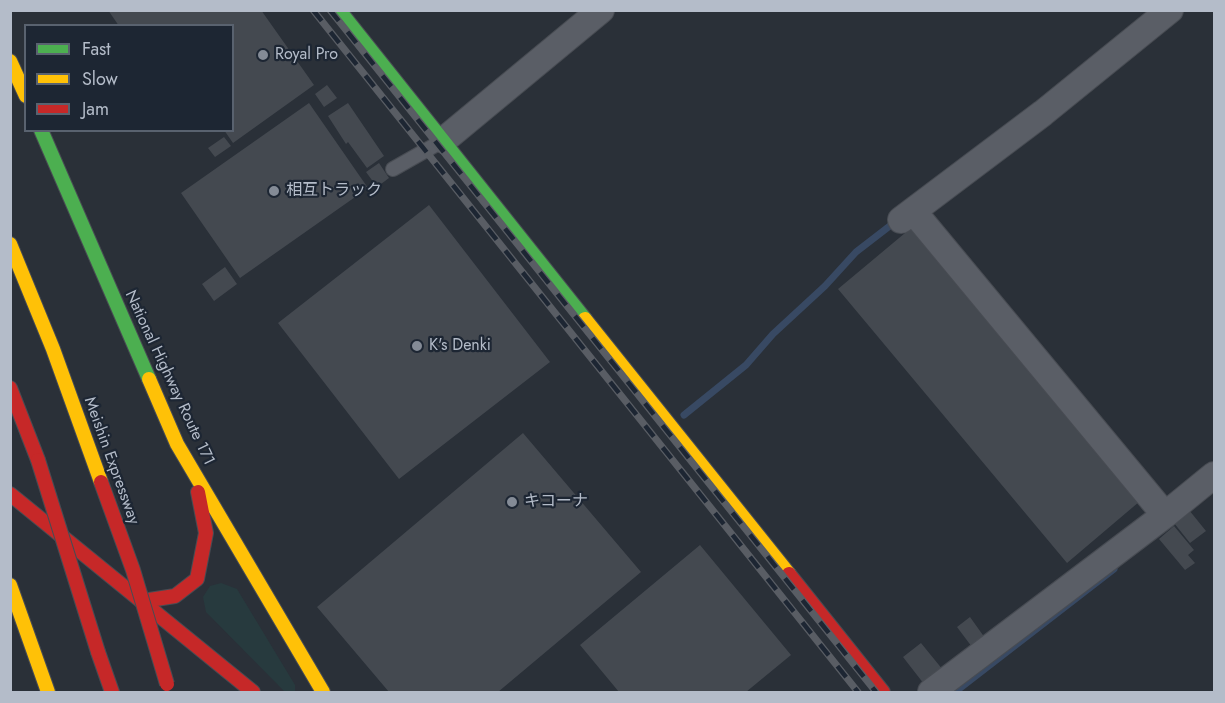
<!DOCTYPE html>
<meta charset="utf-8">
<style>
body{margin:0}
#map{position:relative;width:1225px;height:703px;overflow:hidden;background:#2a3038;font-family:Jost,sans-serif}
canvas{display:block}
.frame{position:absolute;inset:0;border:12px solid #b4bcc9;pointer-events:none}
.legend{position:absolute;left:24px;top:24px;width:210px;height:108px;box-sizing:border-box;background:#1d2633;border:2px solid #59626f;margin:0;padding:8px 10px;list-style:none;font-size:18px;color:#b4bcc9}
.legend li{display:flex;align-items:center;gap:12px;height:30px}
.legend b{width:30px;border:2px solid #59626f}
</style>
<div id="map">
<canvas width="1225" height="703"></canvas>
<div class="frame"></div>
<ul class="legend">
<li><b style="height:8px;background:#4caf50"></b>Fast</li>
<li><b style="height:8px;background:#ffc107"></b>Slow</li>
<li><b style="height:8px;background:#c62828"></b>Jam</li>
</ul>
</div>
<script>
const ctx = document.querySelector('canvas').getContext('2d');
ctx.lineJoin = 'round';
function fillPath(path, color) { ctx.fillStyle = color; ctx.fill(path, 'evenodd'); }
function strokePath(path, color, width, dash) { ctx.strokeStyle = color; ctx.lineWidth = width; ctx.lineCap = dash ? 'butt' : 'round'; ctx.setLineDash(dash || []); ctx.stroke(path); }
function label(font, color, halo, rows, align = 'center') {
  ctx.font = font + ' Jost,"Noto Sans JP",sans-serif'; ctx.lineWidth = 4.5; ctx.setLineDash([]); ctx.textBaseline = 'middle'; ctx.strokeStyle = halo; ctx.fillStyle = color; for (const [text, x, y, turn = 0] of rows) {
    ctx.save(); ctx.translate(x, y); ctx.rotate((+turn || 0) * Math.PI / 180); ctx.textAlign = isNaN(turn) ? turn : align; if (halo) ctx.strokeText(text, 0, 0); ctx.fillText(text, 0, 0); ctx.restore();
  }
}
fillPath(new Path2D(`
 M 221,583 L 237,589 L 295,685 L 295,692 L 285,692 L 206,612 L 203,597 L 210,586 Z`), '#273a3e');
strokePath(new Path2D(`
 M 684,415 L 746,365 L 773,334 L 825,286 L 856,252 L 891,225
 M 955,692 L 1114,569`), '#384963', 7);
fillPath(new Path2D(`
 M 108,10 L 261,10 L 314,85 L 233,143 L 224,130 L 232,130 L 232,26 L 119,26 Z
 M 327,85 L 337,98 L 324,107 L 315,94 Z
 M 309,103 L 368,188 L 240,278 L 181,193 Z
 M 348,103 L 384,156 L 367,168 L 348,142 L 346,144 L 328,116 Z
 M 224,137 L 231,146 L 215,157 L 208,148 Z
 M 379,163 L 389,178 L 377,187 L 366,172 Z
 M 429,205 L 550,362 L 399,479 L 278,323 Z
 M 917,223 L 1146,496 L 1067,563 L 838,289 Z
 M 225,267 L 237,284 L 214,301 L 202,284 Z
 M 523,433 L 641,572 L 498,692 L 389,692 L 317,607 Z
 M 1189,510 L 1206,531 L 1190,543 L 1174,523 Z
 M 1174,526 L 1194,550 L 1188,555 L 1195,563 L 1185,570 L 1159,539 Z
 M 700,545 L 791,655 L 746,692 L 619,692 L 580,645 Z
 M 970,617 L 985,638 L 972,647 L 957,627 Z
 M 921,643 L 943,670 L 924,684 L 903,657 Z`), '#444950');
const lane = new Path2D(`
 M 393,169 L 444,140`);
const street = new Path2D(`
 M 444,140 L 601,10
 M 913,211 L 1165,515
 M 901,220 L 1043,113 L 1170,10
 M 931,692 L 1165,515 L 1214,475`);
const fast = new Path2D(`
 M 339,10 L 585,319
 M 41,130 L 149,379`);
const slow = new Path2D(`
 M 10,61 L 26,96
 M 10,244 L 53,349 L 101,482
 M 585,319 L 789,574
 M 149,379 L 177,444 L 323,692
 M 10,585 L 48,692`);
const jam = new Path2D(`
 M 10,388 L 38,460
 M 10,494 L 253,692
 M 789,574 L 883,692
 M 143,601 L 175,596 L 197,579 L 206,533 L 198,492
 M 98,652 L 112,692`);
strokePath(lane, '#484c53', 16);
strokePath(street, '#484c53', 28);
strokePath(fast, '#484c53', 16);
strokePath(slow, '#484c53', 16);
strokePath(jam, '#484c53', 16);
strokePath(lane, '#5a5e66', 14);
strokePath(street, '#5a5e66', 26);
strokePath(fast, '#4caf50', 14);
strokePath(slow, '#ffc107', 14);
strokePath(jam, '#c62828', 14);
const rail = new Path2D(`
 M 313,10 L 858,692
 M 330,10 L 876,692`);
strokePath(rail, '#595d64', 7);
strokePath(rail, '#1d2633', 4.5, [14]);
const jamBridge = new Path2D(`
 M 38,460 L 98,652
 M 101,482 L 133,570 L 167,684`);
strokePath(jamBridge, '#474c53', 16, []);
strokePath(jamBridge, '#c62828', 14);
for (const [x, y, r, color] of [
 [263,55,6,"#848b96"],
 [274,191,6,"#848b96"],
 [417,346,6,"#848b96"],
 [512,502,6,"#848b96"]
]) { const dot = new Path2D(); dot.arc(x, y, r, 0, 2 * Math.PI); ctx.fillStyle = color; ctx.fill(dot); strokePath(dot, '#1d2633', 2); }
label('16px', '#b4bcc9', '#1d2633', [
 ["Royal Pro",275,55],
 ["相互トラック",286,191],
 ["K's Denki",429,346],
 ["キコーナ",524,502]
], 'left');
label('16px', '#b4bcc9', '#1d2633', [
 ["National Highway Route 171",169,378,65],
 ["Meishin Expressway",111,461,70]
]);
</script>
